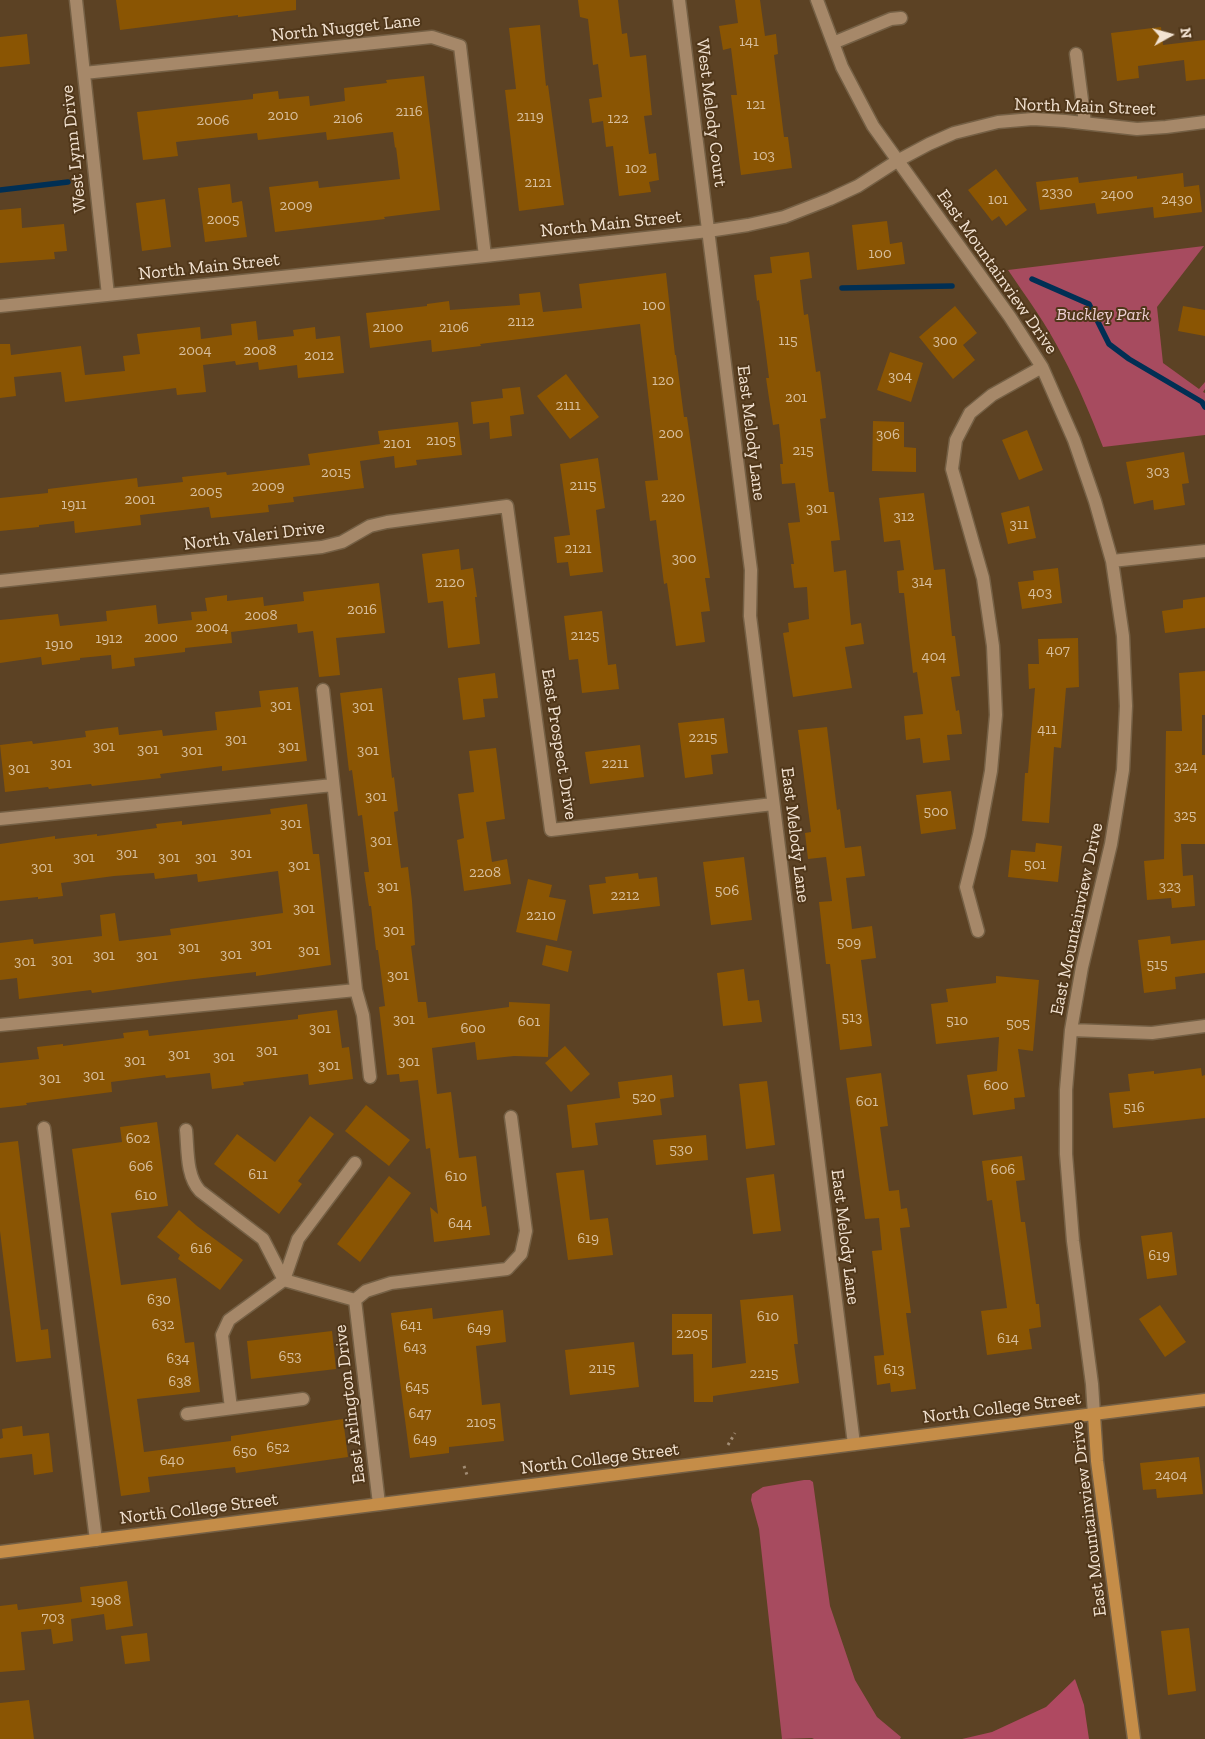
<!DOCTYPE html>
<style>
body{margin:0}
#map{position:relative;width:1205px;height:1739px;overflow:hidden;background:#5c4224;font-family:"Zilla Slab",serif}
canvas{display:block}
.north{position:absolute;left:1145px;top:10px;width:50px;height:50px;-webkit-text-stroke:4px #50371a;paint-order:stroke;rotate:83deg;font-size:14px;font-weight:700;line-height:20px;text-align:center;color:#f2e2d1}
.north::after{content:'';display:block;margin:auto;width:18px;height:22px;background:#f2e2d1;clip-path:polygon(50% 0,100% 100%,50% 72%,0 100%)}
</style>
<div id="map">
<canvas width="1205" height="1739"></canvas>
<div class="north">N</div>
</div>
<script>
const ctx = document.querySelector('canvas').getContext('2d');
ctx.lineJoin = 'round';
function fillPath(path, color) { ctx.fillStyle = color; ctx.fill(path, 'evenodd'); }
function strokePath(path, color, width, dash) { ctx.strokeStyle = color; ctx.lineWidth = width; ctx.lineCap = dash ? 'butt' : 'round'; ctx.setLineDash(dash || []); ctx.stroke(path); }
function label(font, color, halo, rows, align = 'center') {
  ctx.font = font + ' "Zilla Slab",serif'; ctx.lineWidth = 4; ctx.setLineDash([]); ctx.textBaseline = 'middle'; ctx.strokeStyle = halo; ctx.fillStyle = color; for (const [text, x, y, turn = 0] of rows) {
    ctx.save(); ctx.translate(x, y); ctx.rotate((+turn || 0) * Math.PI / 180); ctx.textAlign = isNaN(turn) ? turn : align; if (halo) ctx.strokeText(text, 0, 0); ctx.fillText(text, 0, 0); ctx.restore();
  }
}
fillPath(new Path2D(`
 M 1204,246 L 1157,307 L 1163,363 L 1199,389 L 1205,382 L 1205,389 L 1203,392 L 1205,393 L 1205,435 L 1103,447 C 1091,416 1078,385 1062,355 C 1047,325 1027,298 1008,270 Z
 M 804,1480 L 810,1480 L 813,1482 L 830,1606 L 855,1680 L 877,1717 L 901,1737 L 900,1739 L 814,1739 L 812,1738 L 782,1739 L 759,1529 L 751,1500 L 752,1494 L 763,1487 Z`), '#a74b5f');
fillPath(new Path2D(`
 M 1075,1679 L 1084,1705 L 1089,1739 L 962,1739 L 992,1732 L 1046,1707 Z`), '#af4961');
strokePath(new Path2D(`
 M 0,190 L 68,182
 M 1032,279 L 1089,304 L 1109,344 L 1129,359 L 1202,402 L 1205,407
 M 842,288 L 952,286`), '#002f54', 5.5);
fillPath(new Path2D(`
 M 116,0 L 296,0 L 296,10 L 238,17 L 238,15 L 120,30 Z
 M 578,0 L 618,0 L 622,34 L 627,33 L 630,57 L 646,55 L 652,115 L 644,116 L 649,154 L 656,153 L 659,180 L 649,182 L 651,192 L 619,196 L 613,146 L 606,147 L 603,121 L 592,123 L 589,99 L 602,97 L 598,64 L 593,65 L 588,19 L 580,17 Z
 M 735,0 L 760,0 L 765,36 L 776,34 L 778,54 L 774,55 L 784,137 L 788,137 L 792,168 L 741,175 L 731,95 L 737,95 L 731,48 L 723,50 L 719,26 L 738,23 Z
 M 540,25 L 546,86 L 548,85 L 564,205 L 519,211 L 505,90 L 516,89 L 509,28 Z
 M 1161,27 L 1163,45 L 1205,40 L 1205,79 L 1186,81 L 1184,60 L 1138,66 L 1139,78 L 1117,81 L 1111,33 Z
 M 27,34 L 30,64 L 0,67 L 0,37 Z
 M 424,76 L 440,210 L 384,217 L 385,219 L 275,232 L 269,187 L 318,181 L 319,188 L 400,179 L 396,147 L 395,148 L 393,132 L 327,140 L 326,132 L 258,140 L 257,133 L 176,142 L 178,156 L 143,160 L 137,112 L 253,99 L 253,94 L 278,91 L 279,99 L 309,96 L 310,106 L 345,101 L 344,88 L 387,83 L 386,80 Z
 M 996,169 L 1027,210 L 1006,226 L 999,216 L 992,221 L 968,190 Z
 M 1183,173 L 1184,187 L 1199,185 L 1202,212 L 1154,218 L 1153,207 L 1097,214 L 1095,203 L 1040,210 L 1036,182 L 1078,177 L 1079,183 L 1137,176 L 1137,179 Z
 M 230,184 L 232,203 L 242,201 L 247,237 L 205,242 L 198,188 Z
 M 165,199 L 171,247 L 142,251 L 136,203 Z
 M 21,208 L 22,228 L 64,224 L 67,251 L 54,252 L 55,259 L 0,263 L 0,210 Z
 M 887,221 L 890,244 L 902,242 L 905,264 L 857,270 L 852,225 Z
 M 809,252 L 812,278 L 800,280 L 804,315 L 808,314 L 816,372 L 820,371 L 826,418 L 820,419 L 829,492 L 834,492 L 840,540 L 831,541 L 834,572 L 846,570 L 851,625 L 861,623 L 864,644 L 845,647 L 852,688 L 793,697 L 783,633 L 789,632 L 788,623 L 809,619 L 807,587 L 794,588 L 791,564 L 794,564 L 788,523 L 800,522 L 795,483 L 782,484 L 780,464 L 783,464 L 779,424 L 773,425 L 766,378 L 769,378 L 759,300 L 757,301 L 754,275 L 772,273 L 770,257 Z
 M 666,273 L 675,355 L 676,355 L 684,417 L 687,417 L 710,578 L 705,578 L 710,611 L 701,612 L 705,642 L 676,646 L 667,583 L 664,584 L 656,520 L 650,521 L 645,481 L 658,480 L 640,324 L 480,344 L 481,346 L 432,352 L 431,340 L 370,348 L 366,313 L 427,306 L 427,304 L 449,301 L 450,310 L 520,305 L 519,294 L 540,292 L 543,312 L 582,308 L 579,284 Z
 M 955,306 L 977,333 L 963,345 L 975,360 L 953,379 L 919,337 Z
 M 1183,306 L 1205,310 L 1205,336 L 1178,331 Z
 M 256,321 L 258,340 L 294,336 L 293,330 L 315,327 L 316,339 L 340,336 L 344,373 L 298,378 L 297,365 L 259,370 L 258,362 L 236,365 L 235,361 L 203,365 L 206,392 L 177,395 L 176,388 L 65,402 L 61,372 L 14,377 L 16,396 L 0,398 L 0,344 L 10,344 L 11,355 L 81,346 L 85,375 L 125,371 L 123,356 L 140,354 L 137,334 L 200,327 L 201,339 L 232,335 L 231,324 Z
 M 890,352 L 923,363 L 911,402 L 877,390 Z
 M 566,374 L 599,417 L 570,439 L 537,396 Z
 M 520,387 L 524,414 L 510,416 L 512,436 L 490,439 L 489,422 L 473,424 L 471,402 L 503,398 L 502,389 Z
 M 873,421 L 904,422 L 904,447 L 916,448 L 916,472 L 872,471 Z
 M 458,422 L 462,455 L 416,460 L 417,465 L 395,468 L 394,456 L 360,461 L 364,488 L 293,497 L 294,502 L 268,505 L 269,512 L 211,518 L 209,507 L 140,515 L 141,525 L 75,533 L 74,521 L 39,525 L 39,527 L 0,531 L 0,498 L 48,493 L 48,489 L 137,478 L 138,487 L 183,482 L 182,477 L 226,472 L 227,475 L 310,465 L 308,454 L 380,444 L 378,431 Z
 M 1027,430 L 1043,470 L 1019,480 L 1002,440 Z
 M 1184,452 L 1189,483 L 1182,484 L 1185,505 L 1154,510 L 1153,500 L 1134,504 L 1126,462 Z
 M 598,458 L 605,508 L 596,510 L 603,572 L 570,576 L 568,562 L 557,563 L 554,537 L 570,535 L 560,464 Z
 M 924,493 L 934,570 L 945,569 L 952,636 L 955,636 L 960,676 L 951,677 L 956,711 L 959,710 L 962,734 L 947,735 L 950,760 L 923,763 L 920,738 L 906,740 L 904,716 L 923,714 L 917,672 L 913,673 L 904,593 L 899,593 L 897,571 L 904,570 L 900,540 L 884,542 L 879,498 Z
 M 1029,506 L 1036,538 L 1008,544 L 1001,513 Z
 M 459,549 L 461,570 L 473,568 L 477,597 L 475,597 L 480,644 L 448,648 L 443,601 L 428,603 L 422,554 Z
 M 1058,568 L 1062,603 L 1022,609 L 1018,582 L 1034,580 L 1033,571 Z
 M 379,583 L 385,633 L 336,638 L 340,675 L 319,677 L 313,631 L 298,633 L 297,624 L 231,632 L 232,643 L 185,648 L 185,652 L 134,658 L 135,666 L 112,669 L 111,655 L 80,658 L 80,660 L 42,665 L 41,657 L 0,663 L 0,620 L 58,614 L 60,626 L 107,621 L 106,611 L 156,605 L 158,624 L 192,620 L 191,612 L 207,611 L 205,598 L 227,595 L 227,601 L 263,597 L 264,606 L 304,601 L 303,592 Z
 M 1205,597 L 1205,628 L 1165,633 L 1162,611 L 1183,608 L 1183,600 Z
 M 602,611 L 608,665 L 616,664 L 619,689 L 582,693 L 578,659 L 569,660 L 564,616 Z
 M 1078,638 L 1079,687 L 1066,688 L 1061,748 L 1054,747 L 1049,823 L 1022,821 L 1025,773 L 1028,773 L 1035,688 L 1029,689 L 1028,664 L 1039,664 L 1038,639 Z
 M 1205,671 L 1205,715 L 1202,715 L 1202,755 L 1205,755 L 1205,844 L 1181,844 L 1183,876 L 1193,875 L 1195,906 L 1172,908 L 1171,898 L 1147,900 L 1144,861 L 1164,859 L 1166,731 L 1182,731 L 1179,673 Z
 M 495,673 L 498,698 L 483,699 L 485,717 L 463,720 L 458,678 Z
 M 298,687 L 307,761 L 222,771 L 222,766 L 160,774 L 161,778 L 134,781 L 92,786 L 91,784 L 49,789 L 48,787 L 5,792 L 0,745 L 32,741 L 33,744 L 86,737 L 85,731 L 118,727 L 119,735 L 162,730 L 163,736 L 217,730 L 215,712 L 261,707 L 259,691 Z
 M 382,688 L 392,778 L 394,777 L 398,811 L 394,812 L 401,868 L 408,867 L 412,901 L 415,945 L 411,946 L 418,1002 L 426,1002 L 428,1018 L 509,1007 L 509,1002 L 550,1004 L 548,1057 L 514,1056 L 477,1060 L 475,1042 L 432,1048 L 437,1094 L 451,1092 L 459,1158 L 476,1156 L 482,1207 L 486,1206 L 490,1235 L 434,1242 L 430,1207 L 438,1214 L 430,1148 L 426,1149 L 418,1080 L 400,1082 L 399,1074 L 387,1075 L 379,1007 L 385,1006 L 378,950 L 376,950 L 371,906 L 369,906 L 364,872 L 369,872 L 362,815 L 358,816 L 352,770 L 349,771 L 340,693 Z
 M 724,718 L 728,753 L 711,755 L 713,774 L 685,778 L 678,723 Z
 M 827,727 L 837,810 L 840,809 L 845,848 L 861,846 L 865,876 L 846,878 L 852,929 L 872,926 L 876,958 L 861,960 L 872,1046 L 840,1050 L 830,964 L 826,964 L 819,902 L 832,901 L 826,857 L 808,859 L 805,833 L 811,832 L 798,730 Z
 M 640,745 L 644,777 L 590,784 L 585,752 Z
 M 496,748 L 505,819 L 486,822 L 492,862 L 507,859 L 511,884 L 464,891 L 457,840 L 464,838 L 458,794 L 474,792 L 469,751 Z
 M 951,791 L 956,829 L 921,834 L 916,795 Z
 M 307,804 L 313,854 L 319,854 L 331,965 L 256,976 L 256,972 L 177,981 L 92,993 L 91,990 L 19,999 L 17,978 L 0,980 L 0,943 L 33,939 L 34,944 L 102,936 L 100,915 L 115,913 L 119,941 L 171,935 L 170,929 L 283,913 L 278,871 L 198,882 L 197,874 L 155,879 L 154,873 L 114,876 L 61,883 L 63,896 L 38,899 L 38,897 L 0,901 L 0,844 L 55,836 L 55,839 L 97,834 L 97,836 L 157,828 L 156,824 L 182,821 L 182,825 L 271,814 L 270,809 Z
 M 1036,843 L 1062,846 L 1058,882 L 1008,877 L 1011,850 L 1035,852 Z
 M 744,857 L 752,920 L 711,925 L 703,862 Z
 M 638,873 L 639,879 L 657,877 L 660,906 L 593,914 L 589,885 L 606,883 L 605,877 Z
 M 528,879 L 552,885 L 549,897 L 566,900 L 557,941 L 516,932 Z
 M 1170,936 L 1171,944 L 1205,940 L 1205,973 L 1175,977 L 1176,989 L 1144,993 L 1138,940 Z
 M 546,945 L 572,951 L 568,972 L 542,965 Z
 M 744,969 L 748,1001 L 759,1000 L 762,1022 L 723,1026 L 717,973 Z
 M 996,976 L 1039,980 L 1033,1051 L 1018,1049 L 1025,1097 L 1014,1098 L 1015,1109 L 973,1115 L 967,1075 L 997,1071 L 999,1037 L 936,1044 L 931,1004 L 948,1002 L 946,989 L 996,983 Z
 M 337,1010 L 342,1048 L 349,1047 L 353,1079 L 309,1085 L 308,1074 L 243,1082 L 244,1085 L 212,1089 L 210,1073 L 166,1078 L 165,1075 L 111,1082 L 112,1092 L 26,1103 L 27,1105 L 0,1108 L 0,1063 L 39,1059 L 37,1047 L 63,1044 L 63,1046 L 124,1038 L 123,1033 L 148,1030 L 149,1036 L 298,1019 L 298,1015 Z
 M 565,1046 L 590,1074 L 571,1092 L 545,1063 Z
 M 1201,1068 L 1202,1076 L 1205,1075 L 1205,1118 L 1113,1128 L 1109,1093 L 1130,1091 L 1128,1074 L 1154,1071 L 1154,1074 Z
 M 881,1073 L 888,1126 L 880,1127 L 889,1191 L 899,1190 L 901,1209 L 907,1208 L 910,1227 L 900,1228 L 911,1313 L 906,1313 L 916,1389 L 891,1392 L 890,1383 L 877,1385 L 874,1356 L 884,1355 L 872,1251 L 882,1250 L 879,1218 L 865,1219 L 846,1078 Z
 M 672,1075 L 674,1097 L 660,1099 L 662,1115 L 595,1123 L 598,1145 L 572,1148 L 567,1105 L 620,1098 L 618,1082 Z
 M 767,1081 L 775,1145 L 746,1149 L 739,1084 Z
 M 366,1105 L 410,1140 L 389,1166 L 345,1131 Z
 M 310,1116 L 334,1134 L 298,1181 L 302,1184 L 279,1214 L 214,1164 L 237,1134 L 275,1162 Z
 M 157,1122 L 168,1206 L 111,1213 L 121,1285 L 176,1278 L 185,1343 L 194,1342 L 200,1392 L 137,1399 L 144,1452 L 231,1441 L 231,1436 L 343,1419 L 348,1457 L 236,1473 L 235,1467 L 148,1477 L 150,1492 L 121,1496 L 72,1149 L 122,1142 L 120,1127 Z
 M 706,1135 L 708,1160 L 656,1165 L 653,1140 Z
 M 18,1141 L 41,1330 L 48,1329 L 51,1358 L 16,1362 L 0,1231 L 0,1143 Z
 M 1022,1156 L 1025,1180 L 1016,1181 L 1021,1222 L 1025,1222 L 1036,1304 L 1039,1304 L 1041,1327 L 1029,1329 L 1032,1349 L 987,1355 L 981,1311 L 1007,1308 L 992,1200 L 987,1201 L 982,1161 Z
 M 584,1170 L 590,1220 L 608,1218 L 613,1255 L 568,1260 L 556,1173 Z
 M 774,1174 L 781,1231 L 753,1234 L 746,1178 Z
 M 389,1176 L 411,1193 L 360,1262 L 337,1244 Z
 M 179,1210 L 197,1226 L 243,1260 L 220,1290 L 178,1259 L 180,1255 L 157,1237 Z
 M 1172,1232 L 1177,1275 L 1147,1279 L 1141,1236 Z
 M 793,1295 L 798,1344 L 794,1344 L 799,1383 L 713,1396 L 713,1402 L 694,1402 L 693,1354 L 672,1355 L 672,1314 L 712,1314 L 712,1368 L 746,1363 L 740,1300 Z
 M 1160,1305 L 1186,1342 L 1165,1357 L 1139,1319 Z
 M 432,1308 L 433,1319 L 503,1310 L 506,1342 L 476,1346 L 482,1405 L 500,1403 L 504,1441 L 449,1447 L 449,1453 L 410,1458 L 391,1313 Z
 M 332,1331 L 336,1369 L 251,1379 L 247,1341 Z
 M 634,1342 L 639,1387 L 570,1395 L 565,1350 Z
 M 22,1426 L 23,1436 L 49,1433 L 53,1472 L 34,1475 L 32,1454 L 0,1458 L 0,1439 L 3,1438 L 2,1429 Z
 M 1199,1457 L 1203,1494 L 1157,1498 L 1156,1489 L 1143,1490 L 1140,1463 Z
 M 127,1581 L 133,1626 L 106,1630 L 104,1614 L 71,1619 L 73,1641 L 53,1644 L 51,1629 L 21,1632 L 25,1670 L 0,1672 L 0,1606 L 17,1604 L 18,1610 L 82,1602 L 80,1587 Z
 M 1189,1628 L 1196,1691 L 1168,1695 L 1161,1631 Z
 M 147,1633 L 150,1661 L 125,1664 L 121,1636 Z
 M 29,1700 L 34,1739 L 0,1739 L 0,1703 Z`), '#8a5503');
const minor = new Path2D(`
 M 76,0 L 108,295
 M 679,0 L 751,570 L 750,616 L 854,1444
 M 817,0 L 842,67 L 873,126 L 1010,317 L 1042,367 L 1074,440 L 1095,501 L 1112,561 L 1123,636 L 1126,706 L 1123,770 L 1111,844 L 1082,967 L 1071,1030 L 1066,1090 L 1066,1154 L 1073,1241 L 1092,1384 L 1094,1415
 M 833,43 L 891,19 L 901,18
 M 1076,54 L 1085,123
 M 84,73 L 432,37 L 460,46 L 485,256
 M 0,306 L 485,256 L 708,231 L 748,225 L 784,217 L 830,199 L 858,186 L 897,161 L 929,144 L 954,133 L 998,122 L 1033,119 L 1065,121 L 1137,129 L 1166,127 L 1205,122
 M 1112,561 L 1205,551
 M 0,581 L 322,547 L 342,542 L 370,526 L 387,522 L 507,506 L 551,830 L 773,804
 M 323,690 L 356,990 L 363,1015 L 370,1077
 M 0,819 L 333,785
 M 978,931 L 966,887 L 979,835 L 991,771 L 996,715 L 993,646 L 983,578 L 952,469 L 956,440 L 970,413 L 992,395 L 1042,367
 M 0,1025 L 356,990
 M 1071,1030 L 1152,1033 L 1205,1026
 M 44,1128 L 96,1540
 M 186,1130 C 188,1150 186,1176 200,1191 L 263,1239 L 284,1280 L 355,1300
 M 355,1300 L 366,1291 L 391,1283 L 507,1269 L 521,1254 L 526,1231 L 511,1117
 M 355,1300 L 379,1504
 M 231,1408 L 222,1335 L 229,1320 L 284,1280 L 298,1239 L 355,1163
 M 187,1414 L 303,1399`);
const major = new Path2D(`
 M 1094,1415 L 1097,1461 L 1134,1739
 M 0,1552 L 1205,1400`);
strokePath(minor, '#756045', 15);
strokePath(major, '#756045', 15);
strokePath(new Path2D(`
 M 728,1445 L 735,1433
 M 464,1466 L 468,1478
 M 161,1516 L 162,1504`), '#a18c74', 3, [2.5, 4]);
strokePath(minor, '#a68869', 12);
strokePath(major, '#c58d48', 12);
label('15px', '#d8bf9e', null, [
 ["141",749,42],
 ["121",756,105],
 ["2116",409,112],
 ["2010",283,116],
 ["2119",530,117],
 ["2106",348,119],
 ["122",618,119],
 ["2006",213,121],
 ["103",764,156],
 ["102",636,169],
 ["2121",538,183],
 ["2330",1057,193],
 ["2400",1117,195],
 ["101",998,200],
 ["2430",1177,200],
 ["2009",296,206],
 ["2005",223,220],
 ["100",880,254],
 ["100",654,306],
 ["2112",521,322],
 ["2100",388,328],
 ["2106",454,328],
 ["115",788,341],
 ["300",945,341],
 ["2004",195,351],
 ["2008",260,351],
 ["2012",319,356],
 ["304",900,377],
 ["120",663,381],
 ["201",796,398],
 ["2111",568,406],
 ["200",671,434],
 ["306",888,435],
 ["2105",441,441],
 ["2101",397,444],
 ["215",803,451],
 ["303",1158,472],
 ["2015",336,473],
 ["2115",583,486],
 ["2009",268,487],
 ["2005",206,492],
 ["220",673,498],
 ["2001",140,500],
 ["1911",74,505],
 ["301",817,509],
 ["312",904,517],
 ["311",1019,525],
 ["2121",578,549],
 ["300",684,559],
 ["314",922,582],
 ["2120",450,583],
 ["403",1040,593],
 ["2016",362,610],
 ["2008",261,616],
 ["2004",212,628],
 ["2125",585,636],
 ["2000",161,638],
 ["1912",109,639],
 ["1910",59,645],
 ["407",1058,651],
 ["404",934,657],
 ["301",281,706],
 ["301",363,707],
 ["411",1047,730],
 ["2215",703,738],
 ["301",236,740],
 ["301",104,747],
 ["301",289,747],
 ["301",148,750],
 ["301",192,751],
 ["301",368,751],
 ["301",61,764],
 ["2211",615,764],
 ["324",1186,767],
 ["301",19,769],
 ["301",376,797],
 ["500",936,812],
 ["325",1185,816],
 ["301",291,824],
 ["301",381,841],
 ["301",127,854],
 ["301",241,854],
 ["301",84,858],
 ["301",169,858],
 ["301",206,858],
 ["501",1035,865],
 ["301",299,866],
 ["301",42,868],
 ["2208",485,873],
 ["301",388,887],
 ["323",1170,887],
 ["506",727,891],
 ["2212",625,896],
 ["301",304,909],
 ["2210",541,916],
 ["301",394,931],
 ["509",849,943],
 ["301",261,945],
 ["301",189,948],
 ["301",309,951],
 ["301",231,955],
 ["301",104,956],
 ["301",147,956],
 ["301",62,960],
 ["301",25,962],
 ["515",1157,965],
 ["301",398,976],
 ["513",852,1018],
 ["301",404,1020],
 ["510",957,1021],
 ["601",529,1022],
 ["505",1018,1024],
 ["301",320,1029],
 ["600",473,1029],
 ["301",267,1051],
 ["301",179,1055],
 ["301",224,1057],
 ["301",135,1061],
 ["301",409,1062],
 ["301",329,1066],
 ["301",94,1076],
 ["301",50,1079],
 ["600",996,1086],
 ["520",644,1098],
 ["601",867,1102],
 ["516",1134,1108],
 ["602",138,1139],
 ["530",681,1150],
 ["606",141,1167],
 ["606",1003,1170],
 ["611",258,1175],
 ["610",456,1177],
 ["610",146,1196],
 ["644",460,1224],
 ["619",588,1239],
 ["616",201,1249],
 ["619",1159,1256],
 ["630",159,1300],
 ["610",768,1317],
 ["632",163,1325],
 ["641",411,1326],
 ["649",479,1329],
 ["2205",692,1334],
 ["614",1008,1339],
 ["643",415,1348],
 ["653",290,1357],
 ["634",178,1359],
 ["2115",602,1369],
 ["613",894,1370],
 ["2215",764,1374],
 ["638",180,1382],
 ["645",417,1388],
 ["647",420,1414],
 ["2105",481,1423],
 ["649",425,1440],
 ["652",278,1448],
 ["650",245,1452],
 ["640",172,1461],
 ["2404",1171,1476],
 ["1908",106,1601],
 ["703",53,1618]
]);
label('18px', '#f2e2d1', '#50371a', [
 ["North Nugget Lane",346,28,-6],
 ["North Main Street",1085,107,2],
 ["West Melody Court",711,113,83],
 ["West Lynn Drive",74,149,-96],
 ["North Main Street",611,224,-6],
 ["North Main Street",209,267,-6],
 ["East Mountainview Drive",997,272,55],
 ["East Melody Lane",751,433,83],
 ["North Valeri Drive",254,536,-7],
 ["East Prospect Drive",559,744,81],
 ["East Melody Lane",795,835,83],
 ["East Mountainview Drive",1077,919,-78],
 ["East Melody Lane",845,1237,83],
 ["East Arlington Drive",350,1404,-97],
 ["North College Street",1002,1408,-7],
 ["North College Street",600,1459,-7],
 ["North College Street",199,1509,-7],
 ["East Mountainview Drive",1089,1519,-97]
]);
label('italic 18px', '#eccfd3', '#50371a', [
 ["Buckley Park",1103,315]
]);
</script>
